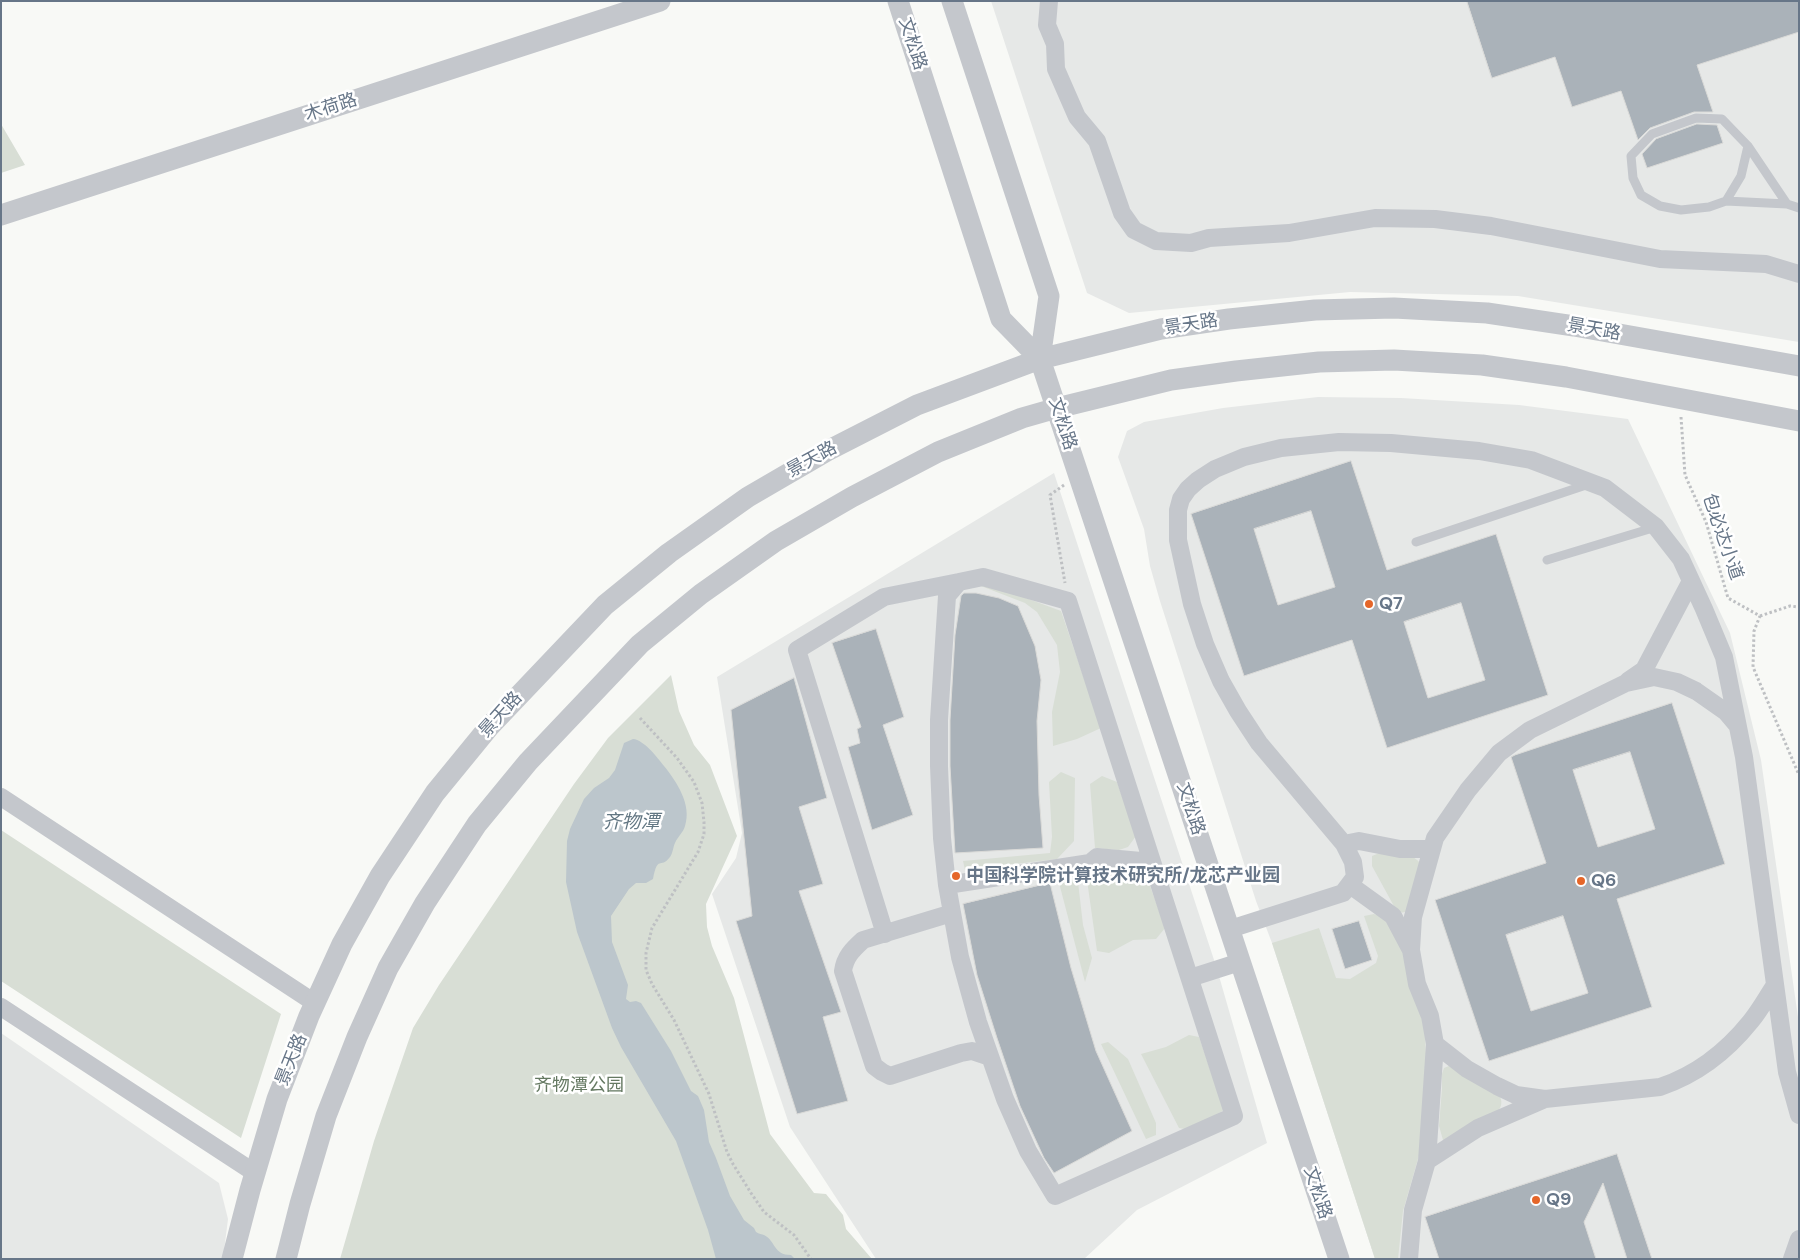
<!DOCTYPE html>
<meta charset="utf-8">
<style>
body{margin:0}
#map{position:relative;width:1800px;height:1260px;overflow:hidden;background:#f8f9f6;font-family:"DM Sans",sans-serif}
canvas{display:block}
.frame{position:absolute;inset:0;border:2px solid #677688;pointer-events:none}
</style>
<div id="map">
<canvas width="1800" height="1260"></canvas>
<div class="frame"></div>
</div>
<script>
const ctx = document.querySelector('canvas').getContext('2d');
ctx.lineJoin = 'round';
function fillPath(path, color) { ctx.fillStyle = color; ctx.fill(path, 'evenodd'); }
function strokePath(path, color, width, dash) { ctx.strokeStyle = color; ctx.lineWidth = width; ctx.lineCap = dash ? 'butt' : 'round'; ctx.setLineDash(dash || []); ctx.stroke(path); }
function label(font, color, halo, rows, align = 'center') {
  ctx.font = font + ' "DM Sans","Noto Sans SC",sans-serif'; ctx.lineWidth = 5; ctx.setLineDash([]); ctx.textBaseline = 'middle'; ctx.strokeStyle = halo; ctx.fillStyle = color; for (const [text, x, y, turn = 0] of rows) {
    ctx.save(); ctx.translate(x, y); ctx.rotate((+turn || 0) * Math.PI / 180); ctx.textAlign = isNaN(turn) ? turn : align; if (halo) ctx.strokeText(text, 0, 0); ctx.fillText(text, 0, 0); ctx.restore();
  }
}
fillPath(new Path2D(`
 M 991,1 L 1799,1 L 1799,342 L 1518,296 L 1350,292 L 1129,313 L 1087,293 Z
 M 1318,397 L 1401,398 L 1519,405 L 1628,419 L 1730,633 L 1761,760 L 1799,1024 L 1799,1259 L 1375,1259 L 1272,943 L 1256,901 L 1160,601 L 1150,566 L 1144,529 L 1118,457 L 1127,431 L 1144,422 L 1223,408 Z
 M 1054,473 L 1217,969 L 1267,1143 L 1137,1210 L 1084,1259 L 876,1259 L 790,1127 L 712,894 L 736,858 L 742,833 L 717,677 Z
 M 1,1033 L 219,1183 L 228,1219 L 223,1259 L 1,1259 Z`), '#e6e8e7');
fillPath(new Path2D(`
 M 1,124 L 25,165 L 1,173 Z
 M 991,585 L 1061,611 L 1101,728 L 1077,739 L 1053,746 L 1052,712 L 1060,672 L 1057,645 L 1037,612 L 1025,603 L 981,586 Z
 M 671,675 L 679,711 L 694,745 L 710,765 L 737,836 L 706,904 L 707,927 L 712,946 L 734,998 L 770,1134 L 814,1193 L 826,1194 L 843,1215 L 846,1229 L 872,1259 L 340,1259 L 374,1141 L 413,1028 L 439,985 L 574,784 L 608,738 Z
 M 1061,772 L 1075,778 L 1074,841 L 1057,859 L 965,870 L 963,861 L 1050,853 L 1052,837 L 1049,782 Z
 M 1102,776 L 1117,782 L 1136,836 L 1128,847 L 1119,850 L 1095,848 L 1090,784 Z
 M 1,830 L 281,1014 L 241,1138 L 1,981 Z
 M 1377,854 C 1390,854 1412,852 1420,863 L 1407,911 C 1402,914 1399,912 1395,908 L 1372,866 L 1372,856 Z
 M 1127,861 L 1143,866 L 1165,928 L 1156,939 L 1133,940 L 1109,953 L 1097,951 L 1087,880 L 1095,867 Z
 M 1069,878 L 1078,882 L 1083,925 L 1092,958 L 1085,982 L 1058,879 Z
 M 1374,914 L 1385,918 L 1402,949 L 1420,1010 L 1425,1034 L 1426,1056 L 1420,1152 L 1403,1211 L 1398,1259 L 1375,1259 L 1272,943 L 1319,928 L 1336,978 L 1350,979 L 1376,963 L 1378,956 L 1364,916 Z
 M 1189,1035 L 1199,1037 L 1224,1110 L 1190,1130 L 1179,1128 L 1141,1054 L 1166,1047 Z
 M 1108,1042 L 1128,1059 L 1156,1123 L 1156,1135 L 1146,1139 L 1101,1044 Z
 M 1449,1066 C 1459,1072 1491,1085 1498,1093 C 1502,1099 1503,1105 1498,1111 L 1450,1140 L 1443,1140 L 1439,1126 L 1442,1088 L 1442,1074 L 1444,1068 Z`), '#d8ded5');
fillPath(new Path2D(`
 M 633,739 C 644,740 657,757 664,766 C 677,782 692,805 685,826 C 683,833 678,836 675,843 C 673,847 673,853 670,857 C 660,870 658,854 653,879 L 646,883 L 636,883 L 629,889 L 611,916 L 612,942 L 628,985 L 626,999 L 630,1002 L 636,1001 L 641,1003 L 671,1051 L 691,1091 L 698,1096 L 704,1110 L 709,1142 L 716,1158 L 730,1196 L 744,1220 L 754,1228 L 756,1232 C 759,1234 762,1234 764,1235 C 776,1241 773,1255 791,1255 L 795,1259 L 716,1259 L 708,1230 L 676,1141 L 621,1047 L 612,1028 L 577,932 L 566,882 L 567,841 L 570,829 L 584,799 L 594,788 L 609,778 L 615,770 L 624,743 Z`), '#bcc6cc');
const building = new Path2D(`
 M 1467,1 L 1799,1 L 1799,32 L 1697,65 L 1713,112 L 1694,112 L 1650,128 L 1638,140 L 1621,91 L 1572,107 L 1555,57 L 1492,78 Z
 M 1697,124 L 1717,125 L 1723,143 L 1647,168 L 1642,154 L 1656,139 Z
 M 1351,461 L 1387,570 L 1496,534 L 1548,695 L 1387,748 L 1352,640 L 1244,676 L 1191,514 ZM 1311,511 L 1335,587 L 1278,605 L 1254,529 ZM 1461,603 L 1485,680 L 1428,698 L 1404,622 Z
 M 964,593 L 976,593 L 999,598 L 1018,606 L 1035,646 L 1041,680 L 1037,721 L 1039,795 L 1043,848 L 955,853 L 950,766 L 950,720 L 955,635 L 961,596 Z
 M 876,629 L 904,717 L 883,725 L 913,815 L 872,830 L 848,747 L 860,743 L 857,729 L 861,727 L 832,643 Z
 M 794,678 L 827,798 L 799,807 L 823,884 L 799,891 L 841,1012 L 823,1017 L 848,1101 L 797,1114 L 736,921 L 752,916 L 731,710 Z
 M 1672,703 L 1725,864 L 1617,899 L 1652,1007 L 1489,1061 L 1435,900 L 1546,863 L 1511,757 L 1515,755 ZM 1630,752 L 1655,829 L 1598,847 L 1573,770 ZM 1563,916 L 1588,993 L 1531,1011 L 1506,935 Z
 M 1050,883 L 1071,968 L 1096,1051 L 1132,1131 L 1054,1173 L 1044,1158 L 1020,1106 L 997,1038 L 977,975 L 963,904 Z
 M 1359,921 L 1372,960 L 1345,969 L 1332,929 Z
 M 1617,1154 L 1652,1259 L 1627,1259 L 1603,1183 L 1584,1222 L 1596,1259 L 1439,1259 L 1425,1217 Z`);
fillPath(building, '#aab2b9');
strokePath(building, '#dadad8', 1);
strokePath(new Path2D(`
 M 1681,417 L 1685,475 L 1706,522 L 1728,598 L 1760,616 L 1754,631 L 1753,667 L 1799,775
 M 1064,485 L 1050,495 L 1065,583
 M 1760,616 L 1790,606 L 1799,607
 M 640,718 L 677,758 L 694,782 L 702,803 L 704,822 L 704,834 L 698,852 L 652,928 L 646,953 L 646,970 L 652,984 L 674,1020 L 709,1094 L 727,1152 L 733,1164 L 751,1193 L 764,1212 L 794,1235 L 811,1259`), '#bec0c3', 3, [2.5, 2.5]);
strokePath(new Path2D(`
 M 1726,201 L 1741,176 L 1748,146
 M 1787,204 L 1748,146 L 1722,119 L 1696,118 L 1652,134 L 1631,156 L 1633,178 L 1641,195 L 1660,206 L 1681,210 L 1709,207 L 1726,201 L 1787,204 L 1799,208
 M 1416,542 L 1589,484
 M 1547,560 L 1656,527`), '#c4c7cc', 9);
strokePath(new Path2D(`
 M 1049,1 L 1047,25 L 1055,44 L 1056,69 L 1077,117 L 1097,141 L 1122,213 L 1134,230 L 1156,241 L 1191,243 L 1209,238 L 1289,233 L 1375,218 L 1435,219 L 1491,226 L 1660,259 L 1766,264 L 1799,274
 M 983,577 L 1068,601 L 1234,1116 L 1055,1196 L 1028,1151 L 1005,1099 L 978,1022 L 960,957 L 947,885 L 942,838 L 939,766 L 939,720 L 947,596 L 959,582 Z
 M 1628,681 L 1644,670 L 1691,581
 M 1,797 L 315,1003
 M 1344,844 L 1359,841 L 1400,849 L 1431,849
 M 947,885 L 1090,863 L 1097,857 L 1152,862
 M 1350,885 L 1393,916 L 1411,950 L 1417,984 L 1430,1016 L 1435,1044 L 1427,1161 L 1413,1210 L 1409,1259
 M 952,913 L 863,940 C 852,950 845,957 843,971 L 874,1066 L 882,1072 L 890,1076 L 961,1053 L 972,1051 L 990,1057
 M 1230,929 L 1343,893 L 1355,877 L 1353,862 L 1344,844 L 1259,743 L 1238,711 L 1221,681 L 1205,644 L 1192,604 L 1178,540 L 1178,510 L 1181,499 L 1188,489 L 1198,480 L 1215,469 L 1244,457 L 1281,448 L 1339,442 L 1391,443 L 1479,451 L 1531,460 L 1605,488 L 1656,527 L 1681,559 L 1704,609 L 1724,657 L 1744,757 L 1787,1072 L 1799,1115
 M 885,934 L 797,650 L 884,597 L 959,582
 M 1411,950 L 1413,917 L 1435,838 L 1468,790 L 1499,753 L 1530,730 L 1626,683 L 1654,677 L 1677,682 L 1696,691 L 1726,712 L 1737,725
 M 1190,978 L 1240,962
 M 1,1007 L 255,1173
 M 1435,1044 L 1467,1069 L 1497,1086 L 1516,1095 L 1545,1099 L 1660,1087 C 1696,1075 1727,1051 1751,1021 C 1760,1010 1767,997 1775,985
 M 1427,1161 L 1478,1128 L 1545,1099
 M 1792,1259 L 1799,1239`), '#c4c7cc', 18);
strokePath(new Path2D(`
 M 898,1 L 1001,319 L 1040,359
 M 952,1 L 1049,296 L 1040,359 L 1339,1259
 M 1,215 L 660,1
 M 232,1259 L 250,1190 L 277,1099 L 309,1016 L 342,944 L 380,876 L 435,793 L 489,727 L 605,605 L 669,553 L 748,497 L 827,451 L 917,405 L 1040,359 L 1161,329 L 1229,319 L 1315,310 L 1394,308 L 1487,313 L 1574,326 L 1799,366
 M 286,1259 L 300,1204 L 326,1116 L 357,1037 L 388,968 L 425,903 L 477,824 L 528,762 L 640,644 L 701,594 L 776,541 L 852,497 L 938,452 L 1022,418 L 1057,408 L 1171,380 L 1236,371 L 1319,362 L 1394,360 L 1482,365 L 1566,377 L 1799,421`), '#c4c7cc', 21);
for (const [x, y, r, color] of [
 [1369,604,5,"#e56629"],
 [956,876,5,"#e56629"],
 [1581,881,5,"#e56629"],
 [1536,1200,5,"#e56629"]
]) { const dot = new Path2D(); dot.arc(x, y, r, 0, 2 * Math.PI); ctx.fillStyle = color; ctx.fill(dot); strokePath(dot, '#fff', 2); }
label('18px', '#677688', '#fff', [
 ["文松路",912,44,72],
 ["木荷路",331,108,-18],
 ["景天路",1191,325,-9],
 ["景天路",1594,330,10],
 ["文松路",1062,424,72],
 ["景天路",812,460,-29],
 ["包必达小道",1722,537,71],
 ["景天路",501,715,-48],
 ["文松路",1190,809,72],
 ["景天路",292,1060,-68],
 ["文松路",1317,1193,72]
]);
label('bold 18px', '#677688', '#fff', [
 ["Q7",1379,604],
 ["中国科学院计算技术研究所/龙芯产业园",966,876],
 ["Q6",1591,881],
 ["Q9",1546,1200]
], 'left');
label('18px', '#657962', '#fff', [
 ["齐物潭公园",579,1086]
]);
label('italic 19px', '#637783', '#fff', [
 ["齐物潭",631,823]
]);
</script>
